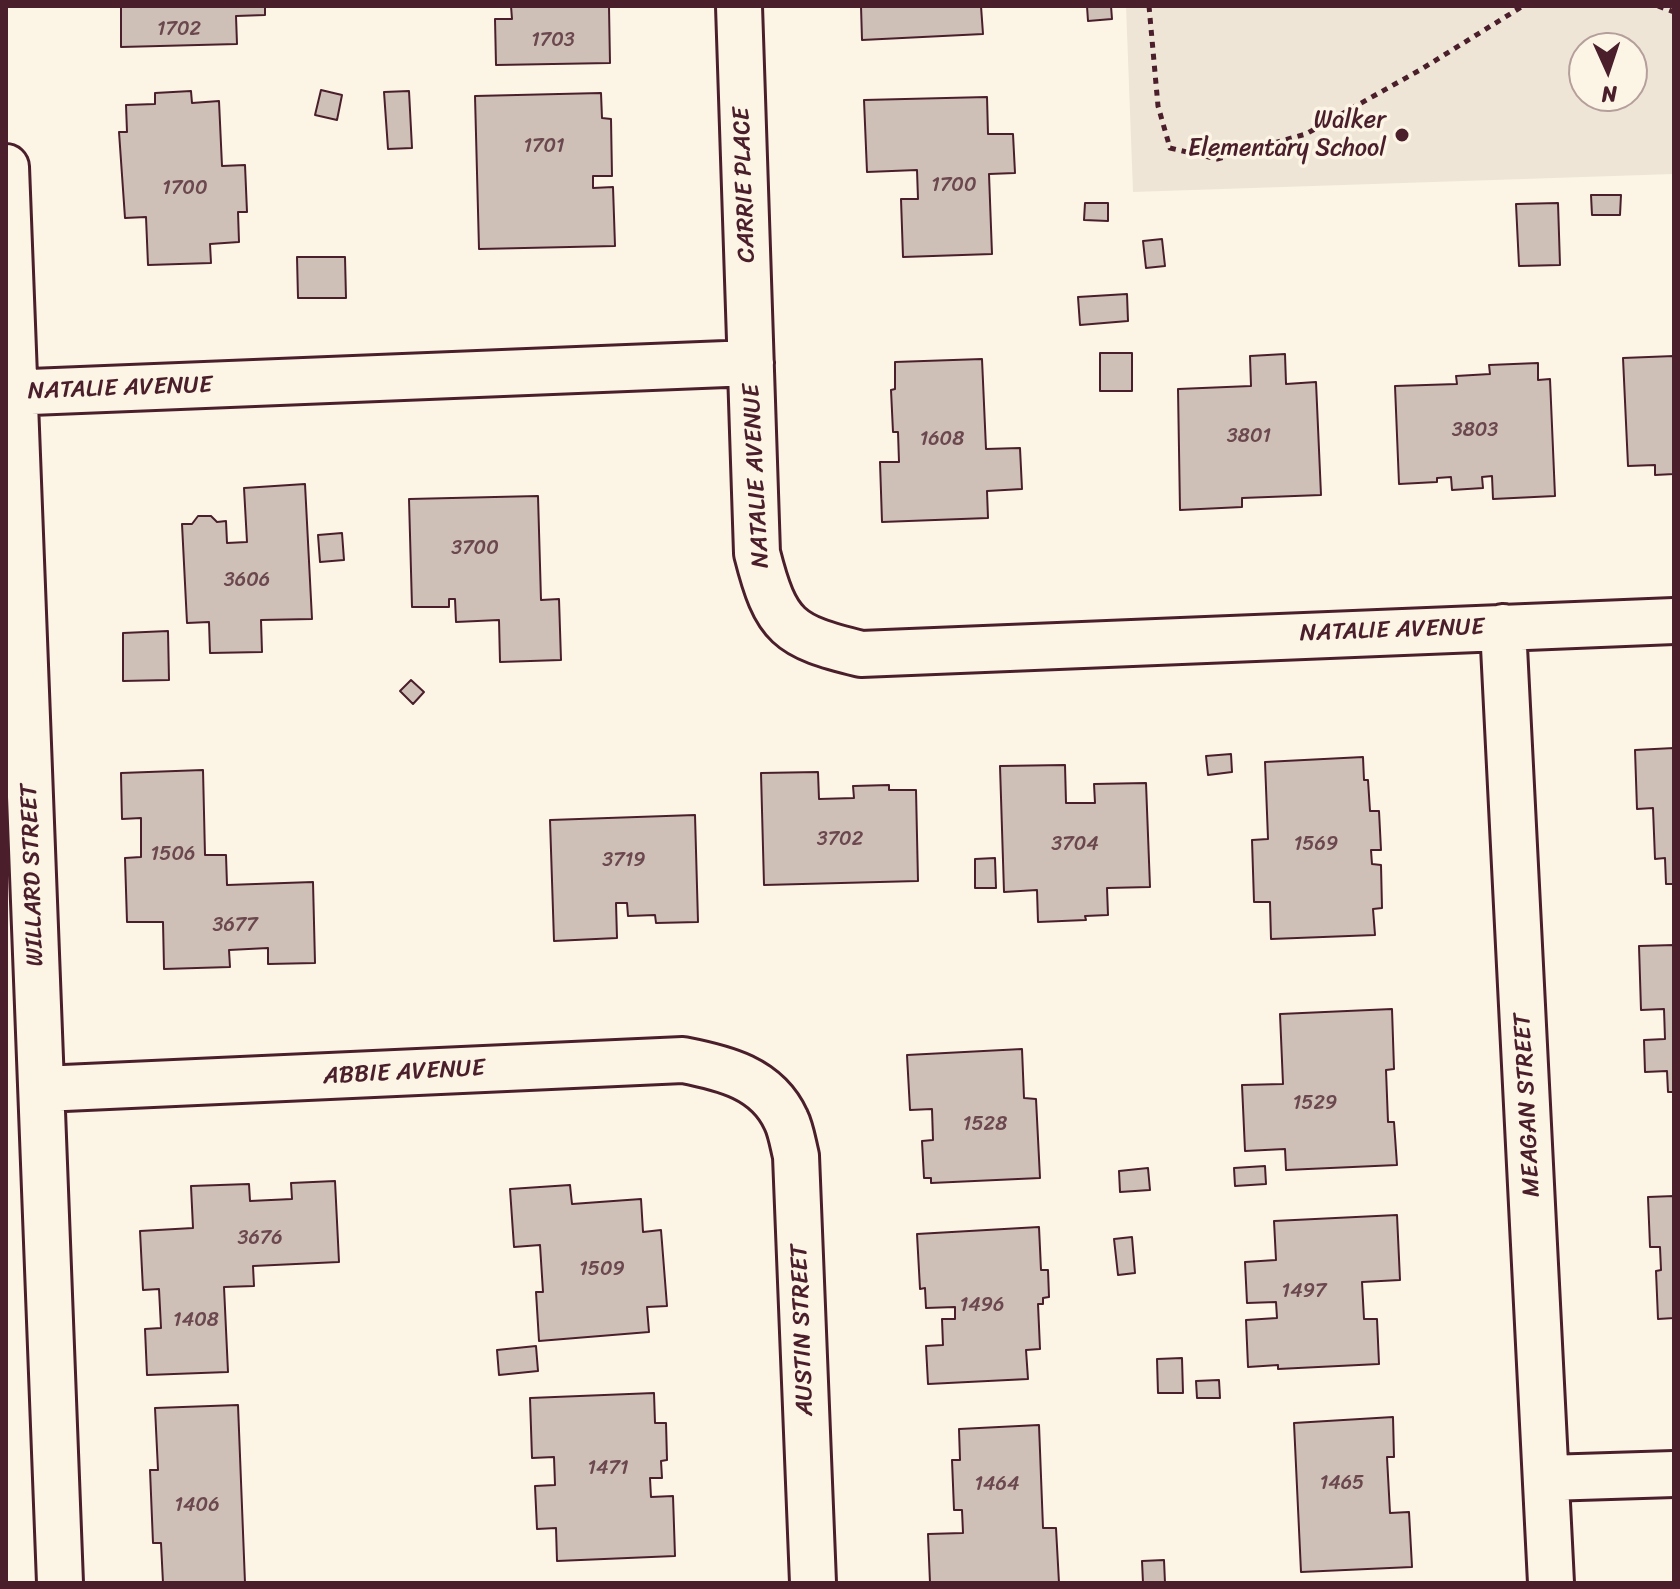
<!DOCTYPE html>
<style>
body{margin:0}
#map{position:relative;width:1680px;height:1589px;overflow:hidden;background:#fcf5e5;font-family:Sriracha,sans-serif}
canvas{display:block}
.frame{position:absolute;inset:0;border:8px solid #4a1f2b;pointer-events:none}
.north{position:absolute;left:1568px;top:32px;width:80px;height:80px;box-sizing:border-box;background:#fcf5e5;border:2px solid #b59f9b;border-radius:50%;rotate:177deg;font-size:22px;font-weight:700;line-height:32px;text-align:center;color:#4a1f2b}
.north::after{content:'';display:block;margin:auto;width:28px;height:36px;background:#4a1f2b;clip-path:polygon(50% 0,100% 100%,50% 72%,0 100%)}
</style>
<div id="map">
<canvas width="1680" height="1589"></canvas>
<div class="frame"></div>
<div class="north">N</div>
</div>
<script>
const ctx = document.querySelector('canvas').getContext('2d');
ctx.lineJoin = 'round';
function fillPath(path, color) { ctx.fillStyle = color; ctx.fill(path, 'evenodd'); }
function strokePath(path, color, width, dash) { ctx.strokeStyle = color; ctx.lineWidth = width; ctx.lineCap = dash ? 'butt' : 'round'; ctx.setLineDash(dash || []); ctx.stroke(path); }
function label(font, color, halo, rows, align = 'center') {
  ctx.font = font + ' Sriracha,sans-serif'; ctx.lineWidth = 7; ctx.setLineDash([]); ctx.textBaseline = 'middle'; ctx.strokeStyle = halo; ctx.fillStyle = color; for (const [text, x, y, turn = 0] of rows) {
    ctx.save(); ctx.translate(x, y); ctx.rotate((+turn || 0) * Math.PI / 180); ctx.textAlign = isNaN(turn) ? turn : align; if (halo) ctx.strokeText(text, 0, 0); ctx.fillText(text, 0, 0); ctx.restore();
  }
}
fillPath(new Path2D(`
 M 1126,6 L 1674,6 L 1674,174 L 1133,192 ZM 1584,48 L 1632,48 L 1632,96 L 1584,96 Z`), '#eee5d7');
const building = new Path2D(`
 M 121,6 L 265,6 L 265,15 L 236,16 L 237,44 L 121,47 Z
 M 488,6 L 609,7 L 610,63 L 496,65 L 495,19 L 512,19 L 511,6 Z
 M 861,6 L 981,6 L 983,34 L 862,40 Z
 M 1087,6 L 1111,6 L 1112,19 L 1088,21 Z
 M 321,90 L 342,95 L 337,120 L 315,115 Z
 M 191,91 L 192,103 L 219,101 L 222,166 L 245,165 L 247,212 L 238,212 L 239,242 L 210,244 L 211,263 L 148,265 L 146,217 L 125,218 L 119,132 L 127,132 L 126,105 L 155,104 L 155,93 Z
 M 409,91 L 412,148 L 388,149 L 384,92 Z
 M 601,93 L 602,118 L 611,119 L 612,176 L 593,176 L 593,188 L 613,187 L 615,246 L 479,249 L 475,96 Z
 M 987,97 L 988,134 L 1013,134 L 1015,173 L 989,174 L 992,254 L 903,257 L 901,199 L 918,199 L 917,170 L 867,172 L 864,100 Z
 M 1591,195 L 1621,195 L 1620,215 L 1592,215 Z
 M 1085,203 L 1108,203 L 1108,221 L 1084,220 Z
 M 1558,203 L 1560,265 L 1519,266 L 1516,204 Z
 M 1162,239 L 1165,266 L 1146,268 L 1143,241 Z
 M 297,257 L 345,257 L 346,298 L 298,298 Z
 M 1127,294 L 1128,321 L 1080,325 L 1078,297 Z
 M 1100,353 L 1132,353 L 1132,391 L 1100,391 Z
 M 1285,354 L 1286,384 L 1316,382 L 1321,495 L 1242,498 L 1242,507 L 1180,510 L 1178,389 L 1251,386 L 1250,356 Z
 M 1674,356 L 1674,474 L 1655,475 L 1655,465 L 1628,466 L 1623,358 Z
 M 982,359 L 986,449 L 1020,448 L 1022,489 L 987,491 L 988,518 L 882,522 L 880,462 L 899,462 L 898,432 L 893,432 L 891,390 L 895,389 L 895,362 Z
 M 1538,363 L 1538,380 L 1550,379 L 1555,496 L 1493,499 L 1492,476 L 1482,477 L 1483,488 L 1452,490 L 1451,477 L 1437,478 L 1437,482 L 1399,484 L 1395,386 L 1457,384 L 1456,376 L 1490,374 L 1489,365 Z
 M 305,484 L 312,619 L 261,620 L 262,652 L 210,653 L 209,622 L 187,623 L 182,524 L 192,524 L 198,516 L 211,516 L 217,522 L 226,521 L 227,543 L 247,542 L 244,488 Z
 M 538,496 L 541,600 L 559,599 L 561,660 L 500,662 L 499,620 L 456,622 L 455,599 L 449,599 L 449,607 L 412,607 L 409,499 Z
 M 342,533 L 344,560 L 320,562 L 318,535 Z
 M 168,631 L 169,680 L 123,681 L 123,633 Z
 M 411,680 L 424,692 L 413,704 L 400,691 Z
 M 1674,748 L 1674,884 L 1666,884 L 1665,858 L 1655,859 L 1653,808 L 1637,809 L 1635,750 Z
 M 1231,754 L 1232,772 L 1208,775 L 1206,756 Z
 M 1363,757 L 1364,780 L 1368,780 L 1370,811 L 1379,811 L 1381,850 L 1371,850 L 1372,864 L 1381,865 L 1382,908 L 1373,909 L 1375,935 L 1271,939 L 1270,902 L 1254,902 L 1252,840 L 1268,839 L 1265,762 Z
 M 1065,765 L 1066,803 L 1095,803 L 1094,784 L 1146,783 L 1150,887 L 1107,888 L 1108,915 L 1085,916 L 1086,920 L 1038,922 L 1037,890 L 1004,892 L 1000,766 Z
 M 203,770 L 205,855 L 226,855 L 227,885 L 313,882 L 315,963 L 268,964 L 268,948 L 229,950 L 230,967 L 164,969 L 163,922 L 127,922 L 125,858 L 141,857 L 141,818 L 122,819 L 121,773 Z
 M 818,772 L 819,799 L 854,798 L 853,786 L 889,785 L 889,790 L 916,790 L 918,881 L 764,885 L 761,773 Z
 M 695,815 L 698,922 L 656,923 L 655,915 L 628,916 L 627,903 L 616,903 L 617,938 L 554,941 L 550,820 Z
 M 995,858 L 996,888 L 975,888 L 975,859 Z
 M 1674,945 L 1674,1092 L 1668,1092 L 1667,1071 L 1645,1072 L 1644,1040 L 1665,1039 L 1664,1009 L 1641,1010 L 1639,946 Z
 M 1392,1009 L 1394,1069 L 1386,1070 L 1388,1122 L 1394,1122 L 1397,1165 L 1286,1170 L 1285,1149 L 1245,1151 L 1242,1085 L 1283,1084 L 1280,1014 Z
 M 1022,1049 L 1024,1098 L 1036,1099 L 1040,1178 L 931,1183 L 931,1178 L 924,1178 L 922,1141 L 933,1140 L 932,1109 L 910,1110 L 907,1055 Z
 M 1265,1166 L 1266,1184 L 1235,1186 L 1234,1168 Z
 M 1148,1168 L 1150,1190 L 1120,1192 L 1119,1171 Z
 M 335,1181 L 339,1262 L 253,1266 L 254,1286 L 224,1287 L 228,1372 L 147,1375 L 145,1329 L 161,1328 L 159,1289 L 143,1290 L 140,1231 L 193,1228 L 191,1186 L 249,1184 L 250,1201 L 292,1199 L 291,1183 Z
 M 570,1185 L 572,1204 L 641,1199 L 643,1232 L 661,1230 L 667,1306 L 647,1307 L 649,1332 L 539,1341 L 536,1292 L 543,1292 L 540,1245 L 514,1247 L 510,1189 Z
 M 1674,1196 L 1674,1318 L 1658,1319 L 1656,1271 L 1661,1270 L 1660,1247 L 1650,1247 L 1648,1197 Z
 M 1397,1215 L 1400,1280 L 1362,1282 L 1364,1319 L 1377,1319 L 1379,1364 L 1278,1369 L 1278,1365 L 1248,1367 L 1246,1320 L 1277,1318 L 1276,1302 L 1247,1303 L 1245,1262 L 1276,1260 L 1274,1221 Z
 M 1039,1227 L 1041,1270 L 1048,1270 L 1049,1297 L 1043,1298 L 1043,1304 L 1038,1304 L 1040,1349 L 1026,1350 L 1028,1379 L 928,1384 L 926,1346 L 943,1345 L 942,1319 L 955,1319 L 955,1307 L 926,1308 L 925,1288 L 920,1289 L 917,1234 Z
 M 1132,1237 L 1135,1273 L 1118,1275 L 1114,1239 Z
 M 536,1346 L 538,1371 L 499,1375 L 497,1350 Z
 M 1182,1358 L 1183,1393 L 1158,1393 L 1157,1359 Z
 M 1219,1380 L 1220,1398 L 1197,1398 L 1196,1381 Z
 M 654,1393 L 655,1423 L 666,1423 L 667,1460 L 661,1461 L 662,1478 L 650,1478 L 651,1497 L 673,1496 L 675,1556 L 557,1561 L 556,1528 L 537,1529 L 535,1486 L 555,1485 L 554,1457 L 532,1458 L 530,1398 Z
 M 238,1405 L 245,1583 L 163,1583 L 161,1543 L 153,1543 L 150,1470 L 158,1470 L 155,1408 Z
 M 1393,1417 L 1394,1457 L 1387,1457 L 1390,1513 L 1409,1512 L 1412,1567 L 1301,1572 L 1294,1423 Z
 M 1039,1425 L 1043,1528 L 1056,1528 L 1059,1583 L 930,1583 L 928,1534 L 963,1533 L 962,1510 L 954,1510 L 952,1460 L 960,1460 L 959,1429 Z
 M 1164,1560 L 1165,1583 L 1143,1583 L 1142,1561 Z`);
fillPath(building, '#cfc0b7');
strokePath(building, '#4a1f2b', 2);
const street = new Path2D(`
 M 739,6 L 757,553 C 776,628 788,636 861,654 L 1674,621
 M 6,167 L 60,1583
 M 6,393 L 751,363
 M 1503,627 L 1551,1583
 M 42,1089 L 683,1060 C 724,1068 767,1078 786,1120 C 791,1130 793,1144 796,1156 L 813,1583
 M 1547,1478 L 1674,1474`);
strokePath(street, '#4a1f2b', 50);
strokePath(new Path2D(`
 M 1149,6 L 1158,106 L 1170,148 L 1217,159 L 1306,134 L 1420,70 L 1523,6
 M 1658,6 L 1674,12`), '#4a1f2b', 5, [6, 6]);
strokePath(street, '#fcf5e5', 44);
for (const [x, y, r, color] of [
 [1402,135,8,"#4a1f2b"]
]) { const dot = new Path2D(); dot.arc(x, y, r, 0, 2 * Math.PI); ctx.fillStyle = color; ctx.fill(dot); strokePath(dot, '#fcf5e5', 3); }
label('20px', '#6b474e', null, [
 ["1702",179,30],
 ["1703",553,41],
 ["1701",544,147],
 ["1700",954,186],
 ["1700",185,189],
 ["3803",1475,431],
 ["3801",1249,437],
 ["1608",942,440],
 ["3700",475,549],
 ["3606",247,581],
 ["3702",840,840],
 ["3704",1075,845],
 ["1569",1316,845],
 ["1506",173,855],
 ["3719",624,861],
 ["3677",235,926],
 ["1529",1315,1104],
 ["1528",985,1125],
 ["3676",260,1239],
 ["1509",602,1270],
 ["1497",1304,1292],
 ["1496",982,1306],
 ["1408",196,1321],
 ["1471",608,1469],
 ["1465",1342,1484],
 ["1464",997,1485],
 ["1406",197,1506]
]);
label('24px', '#4a1f2b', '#fcf5e5', [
 ["Walker",1386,121],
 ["Elementary School",1386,149]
], 'right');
label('24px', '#4a1f2b', '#fcf5e5', [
 ["CARRIE PLACE",745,185,-92],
 ["NATALIE AVENUE",120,389,-2],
 ["NATALIE AVENUE",757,476,-93],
 ["NATALIE AVENUE",1392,631,-2],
 ["WILLARD STREET",33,875,-92],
 ["ABBIE AVENUE",404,1073,-3],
 ["MEAGAN STREET",1528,1105,-93],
 ["AUSTIN STREET",803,1330,-92]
]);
</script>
